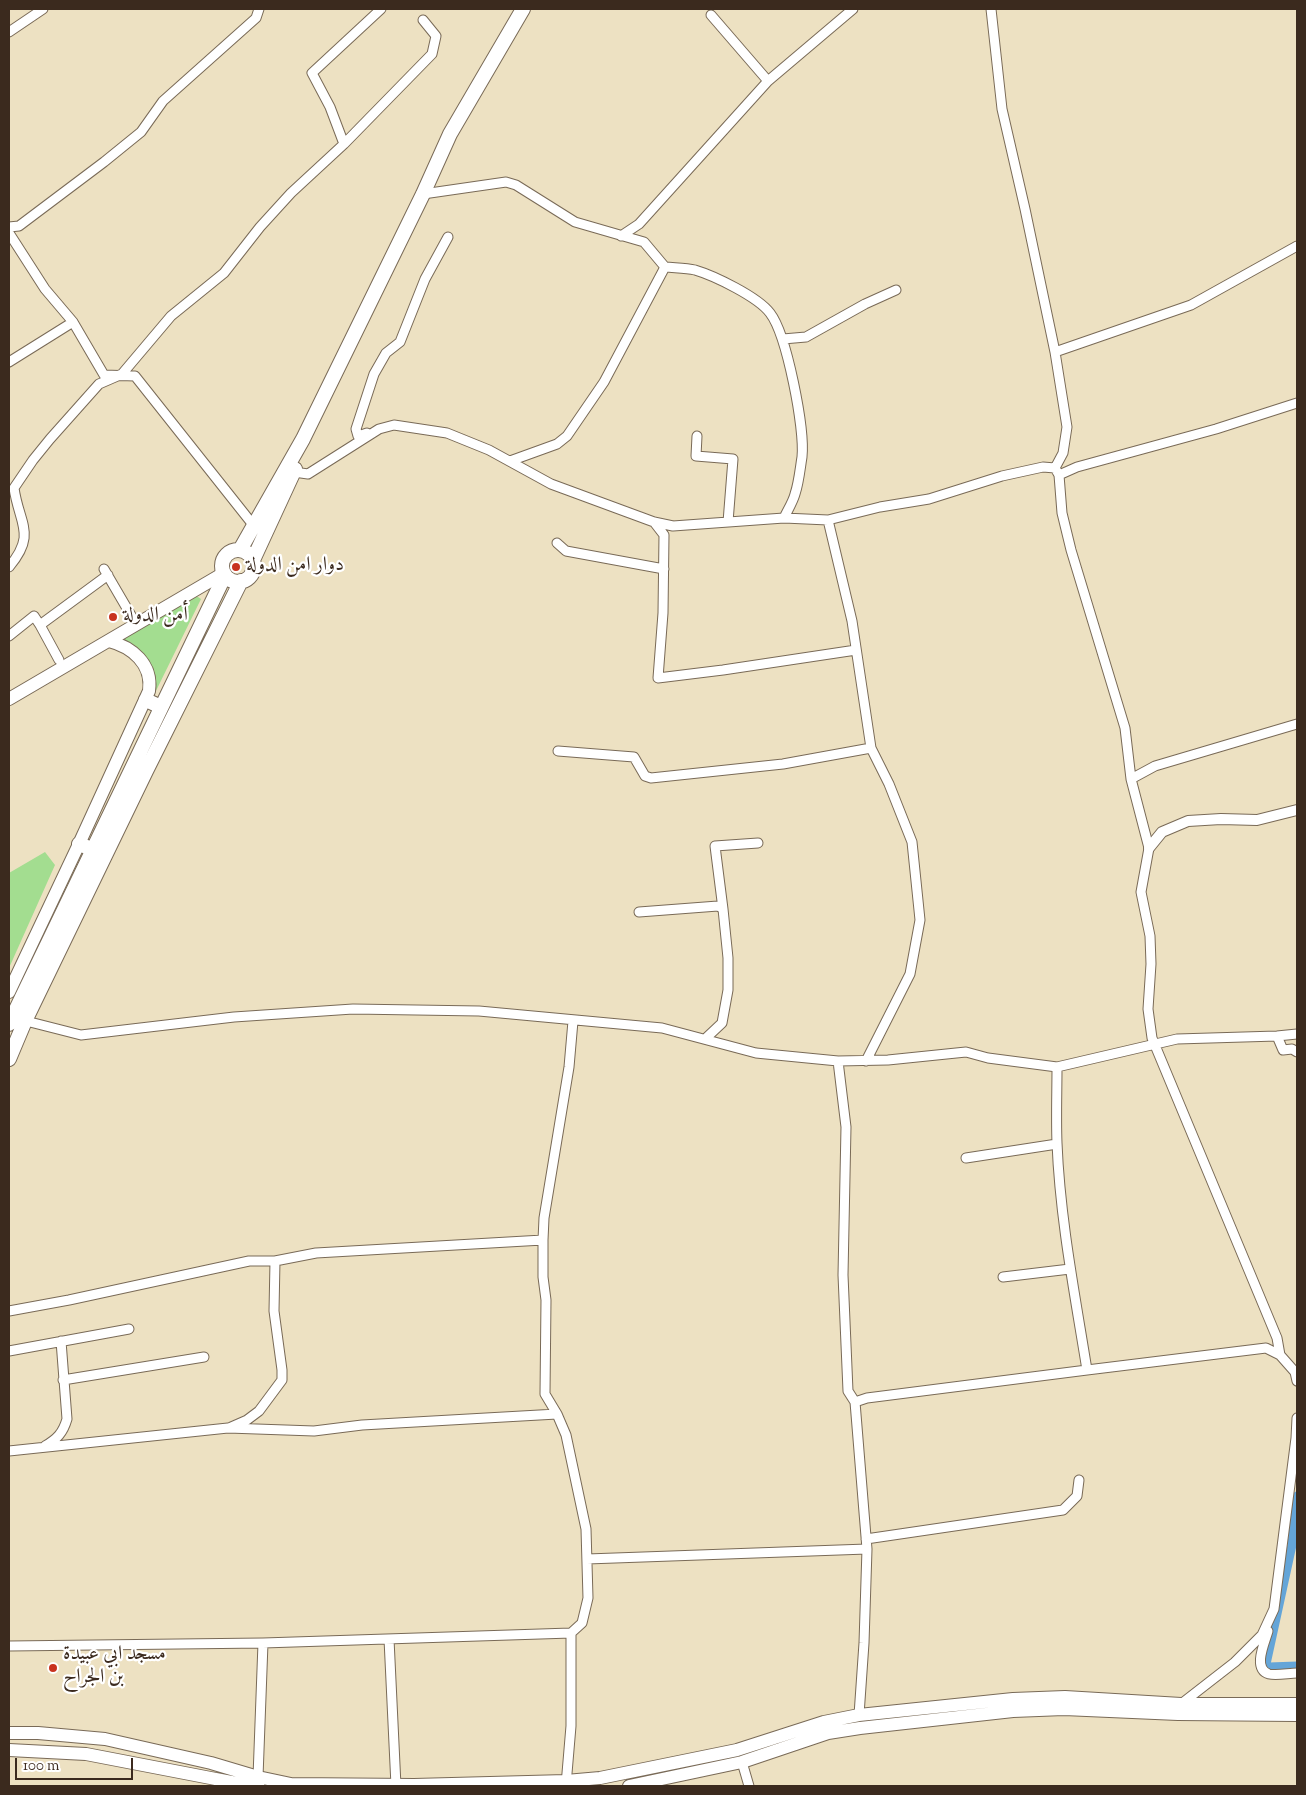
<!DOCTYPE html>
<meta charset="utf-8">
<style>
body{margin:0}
#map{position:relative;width:1306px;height:1795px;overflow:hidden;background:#ede1c2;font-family:"Sorts Mill Goudy",serif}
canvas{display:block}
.frame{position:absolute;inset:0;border:10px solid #3b2a1e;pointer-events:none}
.scale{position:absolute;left:15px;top:1758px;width:118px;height:22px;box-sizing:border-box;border:2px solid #3b2a1e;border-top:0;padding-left:6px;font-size:15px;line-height:18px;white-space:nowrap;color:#3b2a1e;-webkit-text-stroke:4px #fff;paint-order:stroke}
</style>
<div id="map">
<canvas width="1306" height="1795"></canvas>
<div class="frame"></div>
<div class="scale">100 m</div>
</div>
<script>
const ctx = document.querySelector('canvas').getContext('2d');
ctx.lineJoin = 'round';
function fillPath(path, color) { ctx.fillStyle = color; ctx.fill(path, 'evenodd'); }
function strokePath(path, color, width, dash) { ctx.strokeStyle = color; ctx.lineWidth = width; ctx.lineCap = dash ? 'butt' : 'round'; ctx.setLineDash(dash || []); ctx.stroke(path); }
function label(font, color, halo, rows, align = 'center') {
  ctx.font = font + ' "Sorts Mill Goudy",Amiri,serif'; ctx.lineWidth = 4.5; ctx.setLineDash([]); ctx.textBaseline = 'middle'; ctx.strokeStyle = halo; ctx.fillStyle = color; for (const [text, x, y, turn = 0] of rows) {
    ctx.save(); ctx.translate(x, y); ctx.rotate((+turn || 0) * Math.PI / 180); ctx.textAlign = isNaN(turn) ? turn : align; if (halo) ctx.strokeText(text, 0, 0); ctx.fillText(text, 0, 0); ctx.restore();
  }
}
fillPath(new Path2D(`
 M 195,595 L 201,599 L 153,697 L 153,684 L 116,640 Z
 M 45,852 L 55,865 L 9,968 L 9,873 Z`), '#a3dd90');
strokePath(new Path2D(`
 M 1297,1496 L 1292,1545 L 1266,1664 L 1269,1667 L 1297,1666`), '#64a5d8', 9);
const minor = new Path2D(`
 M 991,9 L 1002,109 L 1025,209 L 1055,352 L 1067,427 L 1063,453 L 1055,468
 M 711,15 L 768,81
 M 9,32 L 43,9
 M 344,144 L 330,107 L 312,73 L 381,9
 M 423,194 L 506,182 L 516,185 L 575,222 L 644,242 L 665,267 C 675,268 686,268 695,270 C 715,276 758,297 770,313 C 787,335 805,429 802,457 C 800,469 799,482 795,494 C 793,502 787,511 784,518
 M 9,227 L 19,226 L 104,162 L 141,132 L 163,101 L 256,18 L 259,9
 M 9,233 L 45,289 L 73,322 L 104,375 L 135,376 L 254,526
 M 621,236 L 639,224 L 768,81 L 853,9
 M 783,339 L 806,337 L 865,304 L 896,290
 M 1055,352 L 1191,305 L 1297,246
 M 9,362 L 73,322
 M 367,433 L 358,436 L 356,429 L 374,374 L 386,353 L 400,342 L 425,279 L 448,237
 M 697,436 L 696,456 L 733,459 L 728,522
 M 510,461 L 557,444 L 567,436 L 604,382 L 665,267
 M 294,472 L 308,474 L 379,429 L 394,425 L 447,433 L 489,450 L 551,484 L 654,522 L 673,526 L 784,518 L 828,520 L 880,507 L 929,499 L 1002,476 L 1043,467 L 1055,468 L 1059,475 L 1062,513 L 1071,550 L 1125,728 L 1131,779 L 1149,848 L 1141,892 L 1150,936 L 1151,964 L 1148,1009 L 1152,1038 L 1277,1338 L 1280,1355 L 1295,1372 L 1297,1381
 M 1059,475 L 1077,467 L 1216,429 L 1297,403
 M 828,520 L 852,621 L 871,748 L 889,784 L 912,842 L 920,920 L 910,974 L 866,1061
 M 654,522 L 664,535 L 663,613 L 658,678 L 723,670 L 856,650
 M 557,543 L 566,551 L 664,569
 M 9,567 C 37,534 19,524 14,488 L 33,460 L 50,439 L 99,384 L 122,374 L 171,316 L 224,273 L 260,227 L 291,193 L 344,144 L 432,54 L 436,36 L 423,20
 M 104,569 L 132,617
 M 9,636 L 34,616 L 40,625
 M 59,660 L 40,625 L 108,575
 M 558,751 L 634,757 L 645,776 L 651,778 L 783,764 L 871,748
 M 1131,779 L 1155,766 L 1297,724
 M 723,909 L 715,846 L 758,843
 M 639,912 L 718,906 L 723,909 L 728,958 L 728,990 L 722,1023 L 705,1039
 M 22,1020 L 81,1035 L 234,1017 L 353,1009 L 479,1011 L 662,1028 L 756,1053 L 838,1061 L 888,1060 L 966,1052 L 988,1058 L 1057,1067 L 1177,1039 L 1277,1036 L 1297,1034
 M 1277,1036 L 1283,1050 L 1292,1049 L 1297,1052
 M 838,1061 L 846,1127 L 843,1275 L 848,1391 L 855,1402 L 867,1549 L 864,1643 L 859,1715
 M 966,1158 L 1057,1144
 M 1003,1277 L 1070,1269
 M 9,1311 L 69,1300 L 249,1261 L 275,1261 L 316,1253 L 543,1240
 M 9,1351 L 129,1329
 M 1087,1370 L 1266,1348 L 1280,1355
 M 63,1380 L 204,1357
 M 855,1402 L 867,1398 L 1087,1370 C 1075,1295 1060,1219 1057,1143 C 1056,1118 1057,1092 1057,1067
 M 231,1427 L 247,1420 L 259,1411 L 282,1380 L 282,1370 L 274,1311 L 275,1261
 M 45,1446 C 57,1439 63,1433 67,1419 L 61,1341
 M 9,1451 L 228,1428 L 314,1431 L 362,1425 L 557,1414
 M 866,1539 L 1063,1510 L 1077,1496 L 1079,1480
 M 587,1559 L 867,1549
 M 1268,1631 C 1265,1642 1252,1669 1269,1674 C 1277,1676 1289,1673 1297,1673
 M 389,1639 L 396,1786
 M 9,1646 L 263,1643 L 571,1633 L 582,1623 L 588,1598 L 586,1529 L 566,1435 L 557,1414 L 545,1394 L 546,1300 L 543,1277 L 543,1240 L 544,1218 L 569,1067 L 573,1021
 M 1181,1704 L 1235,1662 L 1262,1635 L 1274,1609 L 1296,1438 L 1297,1418
 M 742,1762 L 749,1786
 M 566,1785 L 571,1726 L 571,1633
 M 260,1786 L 258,1777 L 263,1643`);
const tertiary = new Path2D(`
 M 1149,848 L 1162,832 L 1188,821 L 1221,819 L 1257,820 L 1297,810`);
const secondary = new Path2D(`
 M 9,699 L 224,573
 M 9,992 L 79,844 L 149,691 C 153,664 132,647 109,641
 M 9,1733 L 38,1733 L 105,1739 L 211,1763 L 258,1777 L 291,1784 L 414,1785 L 566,1781 L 600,1778 L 737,1750 L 824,1722 L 859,1715 L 1013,1699 L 1065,1697 L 1181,1704 L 1297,1704
 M 9,1750 L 86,1754 L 252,1786
 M 629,1786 L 742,1762 L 828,1733 L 860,1728 L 1013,1711 L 1064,1709 L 1178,1714 L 1297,1715`);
const primary = new Path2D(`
 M 240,550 L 303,439 L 423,194 L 450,134 L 523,9
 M222 566a16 16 0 1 1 32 0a16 16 0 1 1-32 0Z
 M 253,560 L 295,469
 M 146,700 L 161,707
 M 79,844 L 102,853
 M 9,1024 L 225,575
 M 9,1059 L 25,1021 L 146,771 L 241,581`);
strokePath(minor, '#796a57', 11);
strokePath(tertiary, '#796a57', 12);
strokePath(secondary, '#796a57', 14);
strokePath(primary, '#796a57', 16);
strokePath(minor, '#fff', 9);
strokePath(tertiary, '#fff', 10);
strokePath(secondary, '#fff', 12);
strokePath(primary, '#fff', 14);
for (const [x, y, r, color] of [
 [236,567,5,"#c8321e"],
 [113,617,5,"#c8321e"],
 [53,1668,5,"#c8321e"]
]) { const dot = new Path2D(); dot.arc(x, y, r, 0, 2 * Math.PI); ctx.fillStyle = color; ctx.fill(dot); strokePath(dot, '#fff', 2); }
label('20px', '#3b2a1e', '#fff', [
 ["دوار امن الدولة",246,567],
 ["أمن الدولة",123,617],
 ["مسجد ابي عبيدة",63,1656],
 ["بن الجراح",63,1679]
], 'left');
</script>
